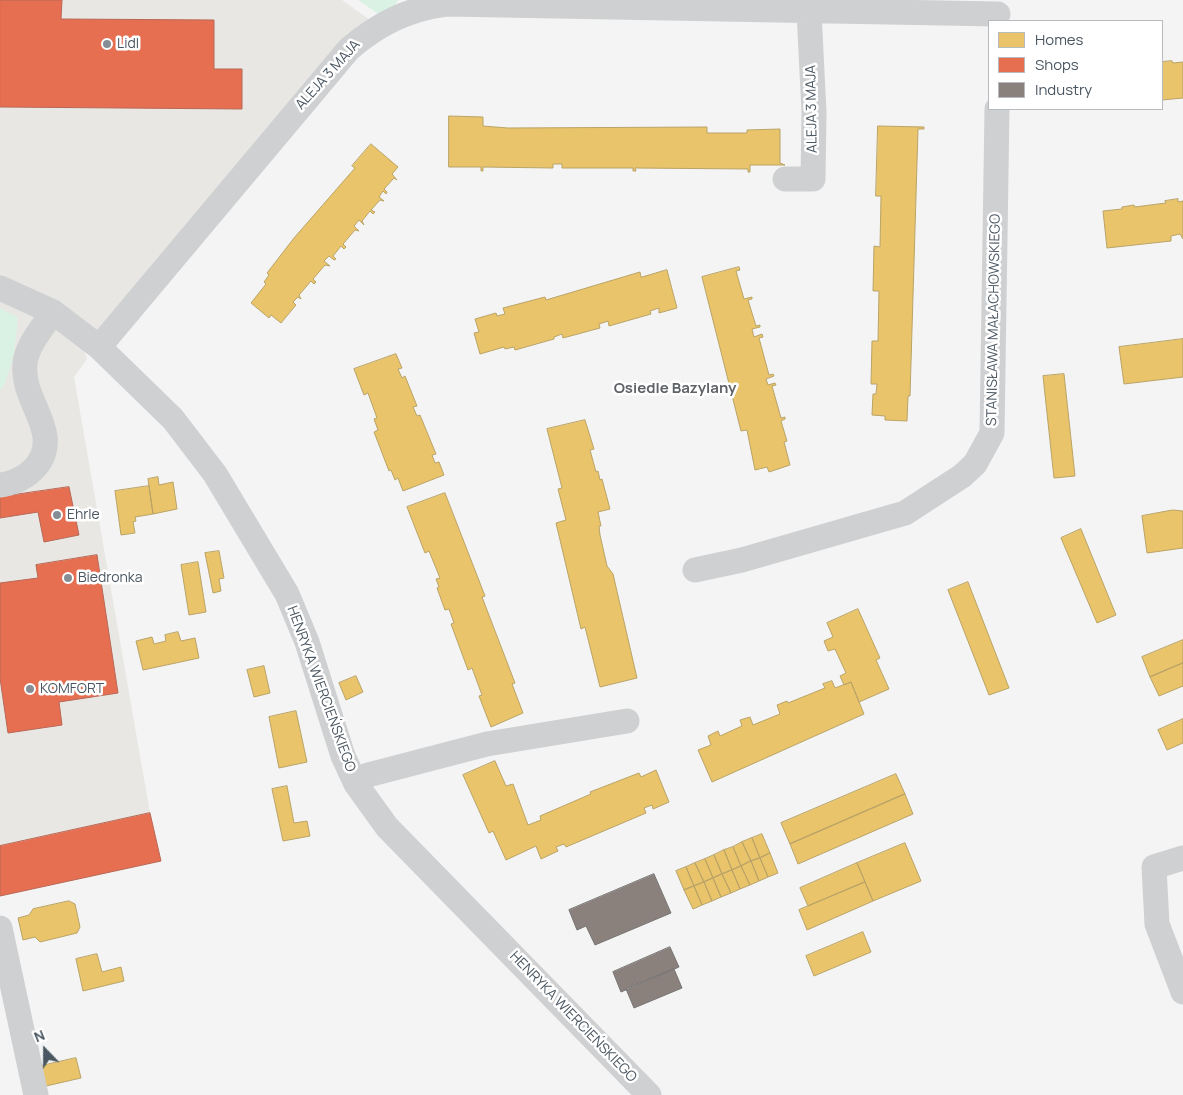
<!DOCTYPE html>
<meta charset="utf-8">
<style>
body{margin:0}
#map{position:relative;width:1183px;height:1095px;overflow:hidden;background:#f4f4f4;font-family:Manrope,sans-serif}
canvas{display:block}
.legend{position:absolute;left:988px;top:20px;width:175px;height:90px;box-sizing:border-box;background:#fff;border:1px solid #b7bbc0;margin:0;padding:6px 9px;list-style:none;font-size:15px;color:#4a5661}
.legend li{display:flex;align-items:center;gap:10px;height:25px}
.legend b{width:25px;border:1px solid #b7bbc0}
.north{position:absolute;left:20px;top:1025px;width:50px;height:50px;-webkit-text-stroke:4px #fff;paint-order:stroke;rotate:338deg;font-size:14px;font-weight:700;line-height:20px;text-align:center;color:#4a5661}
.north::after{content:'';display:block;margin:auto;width:18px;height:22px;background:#4a5661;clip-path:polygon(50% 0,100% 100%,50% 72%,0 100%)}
</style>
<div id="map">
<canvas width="1183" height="1095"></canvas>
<ul class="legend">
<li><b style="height:14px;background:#e9c46a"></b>Homes</li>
<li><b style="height:14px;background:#e76f51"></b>Shops</li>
<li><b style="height:14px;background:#8a817c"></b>Industry</li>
</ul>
<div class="north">N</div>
</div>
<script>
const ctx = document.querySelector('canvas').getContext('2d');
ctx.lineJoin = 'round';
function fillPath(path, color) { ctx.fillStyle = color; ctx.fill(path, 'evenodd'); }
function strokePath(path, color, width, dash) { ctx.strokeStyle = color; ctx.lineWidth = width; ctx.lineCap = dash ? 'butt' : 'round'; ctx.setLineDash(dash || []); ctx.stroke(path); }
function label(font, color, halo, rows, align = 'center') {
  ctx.font = font + ' Manrope,sans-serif'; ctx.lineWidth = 5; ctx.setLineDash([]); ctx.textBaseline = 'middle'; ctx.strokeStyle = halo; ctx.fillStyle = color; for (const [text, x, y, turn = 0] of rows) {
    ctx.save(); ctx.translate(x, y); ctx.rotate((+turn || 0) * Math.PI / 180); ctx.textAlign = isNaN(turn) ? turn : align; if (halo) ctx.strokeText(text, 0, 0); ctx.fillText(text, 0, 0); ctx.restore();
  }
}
fillPath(new Path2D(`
 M 0,0 L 342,0 L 370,20 L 84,350 L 87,359 L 74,377 L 150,813 L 161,861 L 0,896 Z`), '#e8e7e3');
fillPath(new Path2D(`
 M 358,0 L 398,0 L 392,10 L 380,15 Z
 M 0,308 L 17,317 C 18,333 11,379 0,390 Z`), '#d9f2e3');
const homes = new Path2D(`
 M 1172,61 L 1173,63 L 1183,62 L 1183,98 L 1162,100 L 1162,62 Z
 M 449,116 L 483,117 L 483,126 L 508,128 L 707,127 L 707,133 L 747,133 L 747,130 L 780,129 L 780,163 L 785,165 L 750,165 L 750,172 L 748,172 L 748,169 L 635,168 L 636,171 L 633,171 L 633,168 L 562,168 L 562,164 L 553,164 L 553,168 L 483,167 L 483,171 L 481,171 L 481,167 L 449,167 Z
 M 878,126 L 924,127 L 924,129 L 918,129 L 910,396 L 908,396 L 907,421 L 885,420 L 885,416 L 872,415 L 873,394 L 876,394 L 877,384 L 871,384 L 872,341 L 878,341 L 879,291 L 873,291 L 874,246 L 880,247 L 881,196 L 876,196 Z
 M 371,144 L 398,167 L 392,174 L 397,180 L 394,178 L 384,189 L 387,192 L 386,194 L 383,191 L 379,197 L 384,201 L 380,200 L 371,210 L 375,212 L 373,214 L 370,211 L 362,221 L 364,225 L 359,220 L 354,226 L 359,231 L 355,230 L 343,244 L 346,247 L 344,249 L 341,246 L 333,256 L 336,259 L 334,260 L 329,256 L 324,261 L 330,266 L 325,265 L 313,279 L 316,282 L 314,284 L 311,281 L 299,295 L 301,299 L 298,297 L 293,302 L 296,305 L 281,323 L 271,315 L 269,318 L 251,303 L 266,284 L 264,282 L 269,275 L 267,273 L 294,238 L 355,168 L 352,166 Z
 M 1178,199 L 1178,202 L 1183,201 L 1183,239 L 1180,234 L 1171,236 L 1171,241 L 1107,248 L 1103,211 L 1122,209 L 1122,207 L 1134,205 L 1135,207 L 1166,203 L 1165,201 Z
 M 739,267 L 740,270 L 736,271 L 744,299 L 752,297 L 752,299 L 748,300 L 756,326 L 760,325 L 760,327 L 752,329 L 754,337 L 762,334 L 763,337 L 759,338 L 769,375 L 773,374 L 774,376 L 766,379 L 768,385 L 775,383 L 776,385 L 772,386 L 781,418 L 785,417 L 785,419 L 781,421 L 787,441 L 784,442 L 790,465 L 769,472 L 767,467 L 755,470 L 747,430 L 741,431 L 702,277 Z
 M 667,270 L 677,308 L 659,313 L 659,308 L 650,311 L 651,314 L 609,326 L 608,321 L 599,324 L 600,328 L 563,338 L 562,334 L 554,337 L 554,339 L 515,350 L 514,347 L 505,349 L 504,347 L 480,354 L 474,333 L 479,332 L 475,319 L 496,313 L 497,316 L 505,314 L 503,308 L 545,297 L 546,300 L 640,272 L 641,277 Z
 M 1183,339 L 1183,377 L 1124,384 L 1119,347 Z
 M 396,354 L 402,368 L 398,369 L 402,378 L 405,376 L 417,406 L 413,407 L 417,416 L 420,415 L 436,454 L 432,455 L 435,463 L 439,462 L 444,475 L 403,491 L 398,478 L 395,480 L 391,470 L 389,471 L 374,432 L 378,430 L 374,419 L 377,418 L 368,393 L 364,395 L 354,369 Z
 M 1064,374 L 1075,476 L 1054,478 L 1043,376 Z
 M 585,420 L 594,449 L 590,450 L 596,472 L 598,471 L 600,480 L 602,479 L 610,509 L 598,512 L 601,526 L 599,526 L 600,535 L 607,566 L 613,574 L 637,678 L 600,687 L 585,627 L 581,629 L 556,523 L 566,520 L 558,489 L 562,488 L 547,429 Z
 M 158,477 L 159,485 L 173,482 L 177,509 L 153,514 L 148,479 Z
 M 149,486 L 153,514 L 135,517 L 136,521 L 133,522 L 135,533 L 121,535 L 115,491 Z
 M 445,493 L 485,596 L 482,597 L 515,683 L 512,684 L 523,713 L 491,727 L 479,696 L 482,695 L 472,668 L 468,670 L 451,624 L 454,623 L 449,609 L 445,610 L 437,588 L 439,587 L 436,579 L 440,578 L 429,551 L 425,553 L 407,507 Z
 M 1173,510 L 1183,511 L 1183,548 L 1147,553 L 1142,516 Z
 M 1081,529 L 1116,615 L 1097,623 L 1061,538 Z
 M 219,551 L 224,578 L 219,579 L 221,591 L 213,593 L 205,553 Z
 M 198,562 L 206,612 L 189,615 L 181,565 Z
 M 968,582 L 1009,688 L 989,695 L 948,590 Z
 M 858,609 L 880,658 L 876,660 L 889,689 L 859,702 L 851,682 L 844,685 L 840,676 L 846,673 L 835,649 L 828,651 L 824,641 L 833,637 L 827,623 Z
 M 178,632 L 181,641 L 195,638 L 199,658 L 143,670 L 136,641 L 152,637 L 154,644 L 166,641 L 165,635 Z
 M 1183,640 L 1183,663 L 1150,677 L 1142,657 Z
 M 1183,663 L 1183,686 L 1159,696 L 1150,677 Z
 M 264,666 L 270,693 L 254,697 L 247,670 Z
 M 356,676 L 363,692 L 346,700 L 339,683 Z
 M 832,681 L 835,688 L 851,682 L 864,714 L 712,782 L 698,750 L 711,745 L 708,736 L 718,731 L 720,736 L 742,726 L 740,720 L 750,717 L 753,725 L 780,714 L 777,705 L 787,701 L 788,703 L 825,688 L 823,684 Z
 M 296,711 L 307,762 L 279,768 L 269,717 Z
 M 1183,719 L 1183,743 L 1167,750 L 1158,730 Z
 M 495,761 L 506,786 L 513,784 L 528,825 L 541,820 L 540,816 L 591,794 L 590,792 L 639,773 L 641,777 L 656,770 L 669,802 L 653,809 L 652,805 L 644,808 L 646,813 L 566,847 L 564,844 L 556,847 L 558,851 L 541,859 L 536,846 L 506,860 L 493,831 L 489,833 L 463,775 Z
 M 896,774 L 905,794 L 790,844 L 781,823 Z
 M 287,786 L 294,823 L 307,821 L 310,836 L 283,841 L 272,789 Z
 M 905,794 L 913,814 L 798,864 L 790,844 Z
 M 762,834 L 770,853 L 760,858 L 752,838 Z
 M 752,838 L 760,858 L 751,861 L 742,842 Z
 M 742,842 L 751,861 L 741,866 L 733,847 Z
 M 905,843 L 921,881 L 873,901 L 857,863 Z
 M 733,847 L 741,866 L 732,870 L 724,850 Z
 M 724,850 L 732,870 L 722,874 L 714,855 Z
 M 770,853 L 778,873 L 768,877 L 760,858 Z
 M 714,855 L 722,874 L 713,878 L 705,859 Z
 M 760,858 L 768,877 L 759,881 L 751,861 Z
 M 705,859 L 713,878 L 704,882 L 695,863 Z
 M 751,861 L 759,881 L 750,885 L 741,866 Z
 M 695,863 L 704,882 L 694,886 L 686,867 Z
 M 857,863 L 865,882 L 808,906 L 800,888 Z
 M 741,866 L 750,885 L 740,889 L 732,870 Z
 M 686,867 L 694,886 L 684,890 L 676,871 Z
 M 732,870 L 740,889 L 731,893 L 722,874 Z
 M 722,874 L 731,893 L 721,897 L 713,878 Z
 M 713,878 L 721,897 L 712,901 L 704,882 Z
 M 704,882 L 712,901 L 702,905 L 694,886 Z
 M 865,882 L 873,901 L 807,930 L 799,910 Z
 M 694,886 L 702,905 L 693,909 L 684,890 Z
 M 69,901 L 75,904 L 80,927 L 77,933 L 40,942 L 35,937 L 23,940 L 18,918 L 29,915 L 33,909 Z
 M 863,932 L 871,952 L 814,976 L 806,956 Z
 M 97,954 L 102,972 L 121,967 L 124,981 L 83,991 L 76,959 Z
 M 76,1058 L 81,1078 L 46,1086 L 41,1066 Z`);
fillPath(homes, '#e9c46a');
strokePath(homes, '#b9a367', 1);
const shops = new Path2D(`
 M 0,0 L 62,0 L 61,19 L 214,20 L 214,69 L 242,69 L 242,109 L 0,107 Z
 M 69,487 L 79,535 L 44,542 L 38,512 L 0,518 L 0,497 Z
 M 97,555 L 118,693 L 59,702 L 62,725 L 8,733 L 0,678 L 0,583 L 38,578 L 36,565 Z
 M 150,813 L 161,861 L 0,896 L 0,846 Z`);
fillPath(shops, '#e76f51');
strokePath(shops, '#b86856', 1);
const industry = new Path2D(`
 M 654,874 L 671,913 L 595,945 L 586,926 L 577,930 L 569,910 Z
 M 670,947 L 679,967 L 621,992 L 613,972 Z
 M 674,969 L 682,988 L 634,1008 L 626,989 Z`);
fillPath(industry, '#8a817c');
strokePath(industry, '#777474', 1);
strokePath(new Path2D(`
 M 785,179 L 813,179 L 814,112 L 809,12
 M 0,288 L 53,312 L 99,347 L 173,419 L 215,474 L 287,594 L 307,642 L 343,756 L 356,784 L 387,827 L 649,1095
 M 99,347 L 349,49 C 378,24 408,9 446,4 L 998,14
 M 0,485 C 24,482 48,464 45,437 C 42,412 22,392 25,363 C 27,345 43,327 53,312
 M 695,570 L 742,560 L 905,513 L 962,476 L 975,464 L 992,433 L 997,109
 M 356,784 L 368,775 L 487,744 L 627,721
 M 1183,858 L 1154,867 L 1157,924 L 1183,992
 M 0,928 L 36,1095`), '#ced0d2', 25);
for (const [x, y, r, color] of [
 [107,44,5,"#868d94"],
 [57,515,5,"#868d94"],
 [68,578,5,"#868d94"],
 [30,689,5,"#868d94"]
]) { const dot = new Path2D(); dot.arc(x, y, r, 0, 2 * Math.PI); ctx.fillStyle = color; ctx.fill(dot); strokePath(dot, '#fff', 2); }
label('14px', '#4a5661', '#fff', [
 ["Lidl",117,44],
 ["Ehrle",67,515],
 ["Biedronka",78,578],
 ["KOMFORT",40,689]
], 'left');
label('14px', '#4a5661', '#fff', [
 ["ALEJA 3 MAJA",328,75,-48],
 ["ALEJA 3 MAJA",812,109,-91],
 ["STANISŁAWA MAŁACHOWSKIEGO",994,320,-89],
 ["HENRYKA WIERCIEŃSKIEGO",321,689,70],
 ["HENRYKA WIERCIEŃSKIEGO",573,1017,46]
]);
label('bold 15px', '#5f6368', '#fff', [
 ["Osiedle Bazylany",675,389]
]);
</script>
